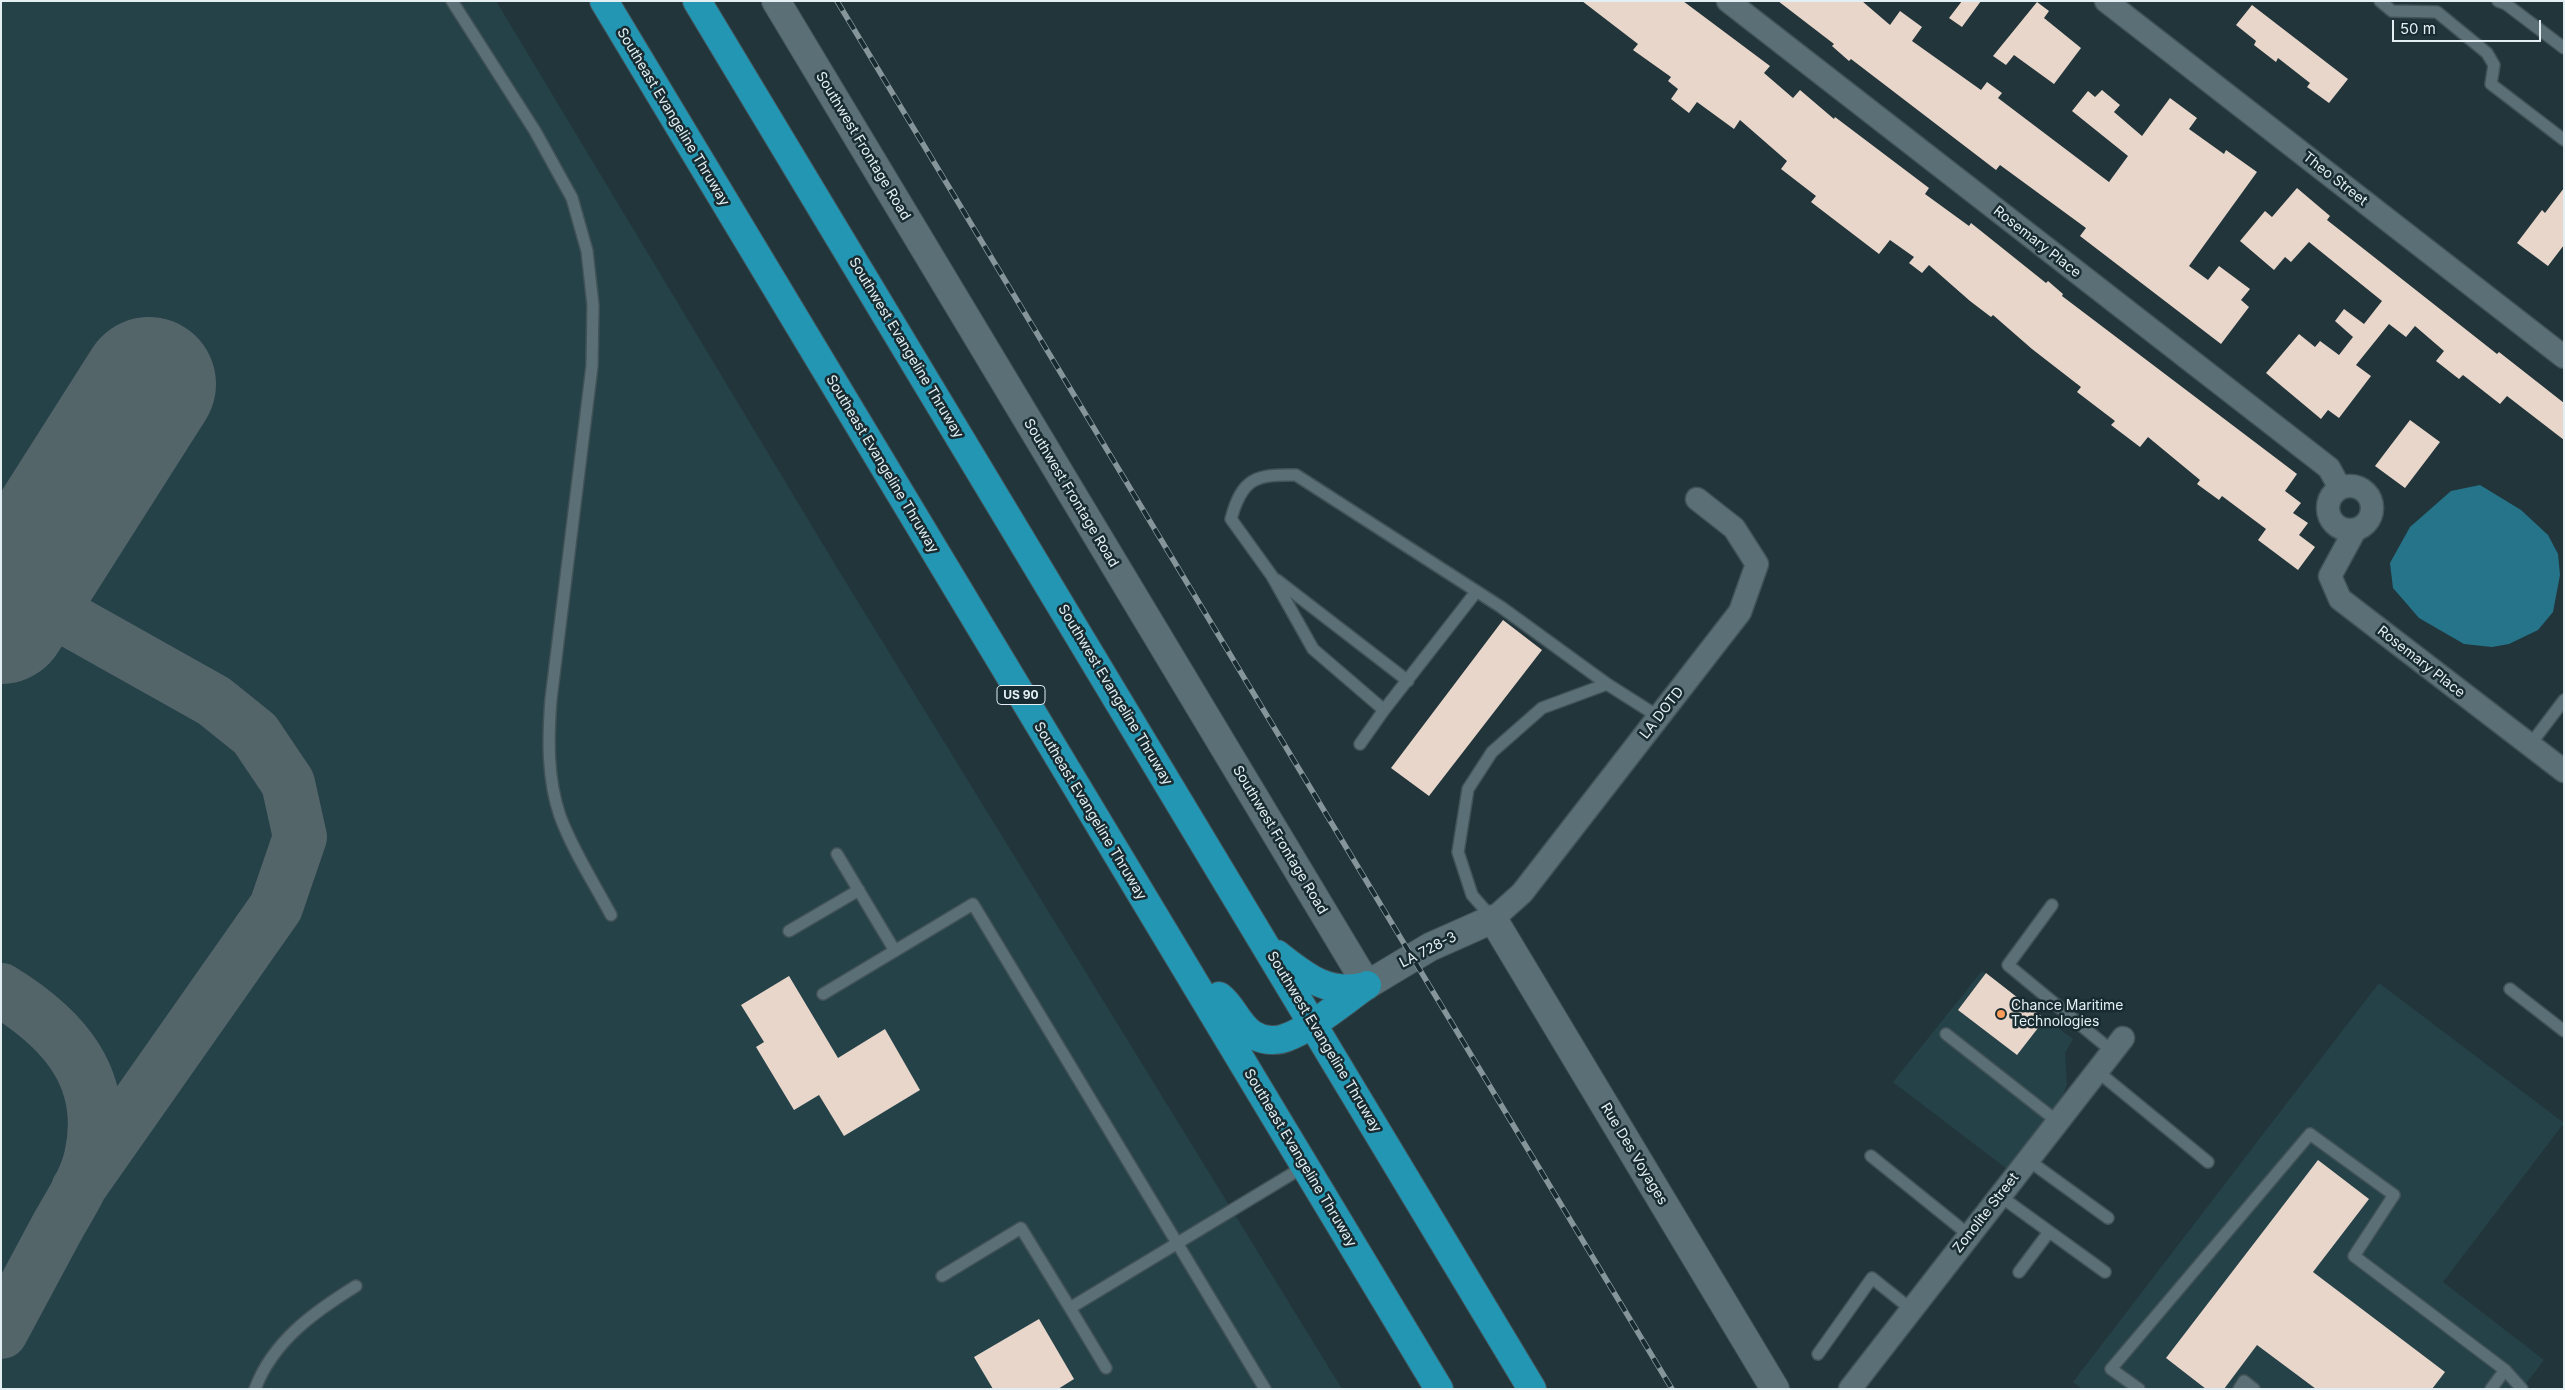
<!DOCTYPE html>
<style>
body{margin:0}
#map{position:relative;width:2565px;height:1390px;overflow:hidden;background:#22353b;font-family:Inter,sans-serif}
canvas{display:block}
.frame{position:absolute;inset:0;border:2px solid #e3eff3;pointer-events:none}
.scale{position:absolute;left:2392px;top:20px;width:149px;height:22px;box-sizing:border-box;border:2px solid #e3eff3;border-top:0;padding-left:6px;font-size:15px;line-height:18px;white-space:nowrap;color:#e3eff3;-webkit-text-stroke:4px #182b31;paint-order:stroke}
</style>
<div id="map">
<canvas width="2565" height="1390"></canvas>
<div class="frame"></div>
<div class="scale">50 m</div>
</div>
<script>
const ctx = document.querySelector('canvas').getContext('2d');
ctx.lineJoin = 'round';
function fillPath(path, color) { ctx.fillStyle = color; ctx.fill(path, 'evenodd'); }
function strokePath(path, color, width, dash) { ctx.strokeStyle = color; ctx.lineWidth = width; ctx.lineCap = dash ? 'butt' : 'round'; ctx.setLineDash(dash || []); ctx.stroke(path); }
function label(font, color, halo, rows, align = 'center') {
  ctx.font = font + ' Inter,sans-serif'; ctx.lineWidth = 5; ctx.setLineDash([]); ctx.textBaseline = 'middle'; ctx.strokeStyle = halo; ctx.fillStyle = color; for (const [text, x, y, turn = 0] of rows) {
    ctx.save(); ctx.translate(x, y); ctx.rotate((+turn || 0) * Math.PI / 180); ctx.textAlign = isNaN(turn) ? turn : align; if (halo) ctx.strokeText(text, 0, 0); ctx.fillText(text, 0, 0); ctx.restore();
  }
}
fillPath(new Path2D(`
 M 1,1 L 496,1 L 839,571 L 1342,1389 L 1,1389 Z
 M 1982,971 L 2073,1039 L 2065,1053 L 2067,1085 L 2061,1099 L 2007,1169 L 1893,1082 Z
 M 2379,983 L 2564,1123 L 2443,1282 L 2544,1360 L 2522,1389 L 2082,1389 L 2073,1382 Z`), '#264249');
fillPath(new Path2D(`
 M 2480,485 L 2521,510 L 2548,535 L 2558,554 L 2560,575 L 2553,612 L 2538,630 L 2509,644 L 2492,647 L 2464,644 L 2419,618 L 2393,588 L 2390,563 L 2410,527 L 2451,491 Z`), '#257489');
strokePath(new Path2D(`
 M 18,591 L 214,701 L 255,734 L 288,783 L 300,837 L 276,907 L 78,1189
 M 1,990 C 63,1028 109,1078 91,1157 C 85,1184 66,1210 53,1235 C 36,1267 19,1299 1,1332`), '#54656a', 54);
strokePath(new Path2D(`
 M 1,617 L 149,384`), '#54656a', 134);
fillPath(new Path2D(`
 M 1582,1 L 1683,1 L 1770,66 L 1764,73 L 1793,98 L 1800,90 L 1834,119 L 1835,117 L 1929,188 L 1925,194 L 1969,226 L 1971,223 L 2046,283 L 2048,281 L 2063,294 L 2062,296 L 2297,474 L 2285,491 L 2301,503 L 2293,513 L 2308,523 L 2299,535 L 2315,547 L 2298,570 L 2258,540 L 2266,529 L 2222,496 L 2219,500 L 2197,484 L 2200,480 L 2148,437 L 2140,447 L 2111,425 L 2115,421 L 2077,392 L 2081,387 L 2032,349 L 1993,315 L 1991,317 L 1970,301 L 1929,265 L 1922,273 L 1909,263 L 1914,257 L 1890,240 L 1879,254 L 1811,202 L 1816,196 L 1781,169 L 1787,161 L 1740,120 L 1734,129 L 1697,102 L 1689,113 L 1671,99 L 1678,89 L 1668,81 L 1671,77 L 1633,50 L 1638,44 Z
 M 1778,1 L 1862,1 L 1890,25 L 1900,11 L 1922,27 L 1912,41 L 1981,90 L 1987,82 L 2002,93 L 1998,98 L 2109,182 L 2128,156 L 2072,111 L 2088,91 L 2095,97 L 2102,90 L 2120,105 L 2114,112 L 2142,136 L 2170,98 L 2197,118 L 2189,129 L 2224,154 L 2226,150 L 2257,172 L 2189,266 L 2208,280 L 2219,266 L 2250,289 L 2241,300 L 2249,307 L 2221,344 L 2080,236 L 2086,228 L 2000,165 L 1996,170 L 1851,59 L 1849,61 L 1832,46 L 1834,44 Z
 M 1962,1 L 1981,1 L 1962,27 L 1949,18 Z
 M 2037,2 L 2049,11 L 2044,18 L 2081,48 L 2054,84 L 2014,55 L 2006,65 L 1993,56 Z
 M 2252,5 L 2348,79 L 2329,103 L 2307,87 L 2310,83 L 2278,58 L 2276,62 L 2254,45 L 2256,41 L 2236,25 Z
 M 2297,188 L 2330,216 L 2327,220 L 2497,354 L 2499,352 L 2564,403 L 2564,440 L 2507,396 L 2500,404 L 2463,375 L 2459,379 L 2436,361 L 2444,351 L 2415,326 L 2406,337 L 2389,324 L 2356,365 L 2371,376 L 2339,418 L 2328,410 L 2321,419 L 2266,373 L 2299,334 L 2315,347 L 2320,341 L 2339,355 L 2353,337 L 2335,321 L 2344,309 L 2364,324 L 2382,301 L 2309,242 L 2291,262 L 2285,257 L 2274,270 L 2240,241 L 2265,211 L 2272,217 Z
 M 2564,188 L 2564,245 L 2548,266 L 2517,243 L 2542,210 L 2545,213 Z
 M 2410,420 L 2440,442 L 2405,488 L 2375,466 Z
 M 1503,620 L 1542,650 L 1429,796 L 1391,768 Z
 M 1986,973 L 2045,1019 L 2017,1055 L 1958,1010 Z
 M 789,976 L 838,1058 L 885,1029 L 920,1090 L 844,1136 L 819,1095 L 794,1110 L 756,1047 L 764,1042 L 741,1005 Z
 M 2318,1160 L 2369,1199 L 2313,1272 L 2445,1372 L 2432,1389 L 2316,1389 L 2257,1345 L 2224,1389 L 2206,1389 L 2166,1358 Z
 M 1039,1319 L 1074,1379 L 1058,1389 L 993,1389 L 974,1357 Z`), '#e9d6ca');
const lane = new Path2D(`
 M 452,1 L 535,131 L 572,198 L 587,251 L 593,305 L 592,366 L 551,699 C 548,738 547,778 560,816 C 573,851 594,883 611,915
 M 2380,1 L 2392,11 L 2437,12 L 2487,53 L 2494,65 L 2491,84 L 2564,140
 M 2498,1 L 2506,4 L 2564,48
 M 1277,580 L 1408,681
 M 1476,592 L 1384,710 L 1313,649 L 1272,576 L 1231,519 C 1242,478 1256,474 1296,475 L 1501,607 L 1607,684 L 1659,717
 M 1360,744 L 1384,710
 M 2530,745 L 2564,700
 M 837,854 L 895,951
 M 2052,905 L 2008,965 L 2112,1051
 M 1493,919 L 1472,895 L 1458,852 L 1468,789 L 1492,752 L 1542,708 L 1607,684
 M 789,931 L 859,890
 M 2510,989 L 2564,1031
 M 823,994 L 973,904 L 1265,1389
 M 1946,1034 L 2058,1122
 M 2097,1071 L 2208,1162
 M 1871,1156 L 1969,1235
 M 2028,1160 L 2108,1218
 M 2000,1196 L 2105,1272
 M 2019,1272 L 2049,1232
 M 942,1276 L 1021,1228 L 1070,1308
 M 1818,1354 L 1872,1278 L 1912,1310
 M 1106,1368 L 1070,1308 L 1305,1166
 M 2505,1370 L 2522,1389
 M 255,1389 C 273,1341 314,1312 356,1286
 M 2139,1389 L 2111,1369 L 2310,1134 L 2394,1195 L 2354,1256 L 2505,1370 L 2491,1389
 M 2239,1389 L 2244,1381 L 2254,1389`);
const street = new Path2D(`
 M 1728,1 L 2329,468 L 2340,488
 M 2106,1 L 2564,357
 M2328 508a22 22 0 1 1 44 0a22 22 0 1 1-44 0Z
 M 2355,530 L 2330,576 L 2340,599 L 2564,771
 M 1493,919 L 1522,893 L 1740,612 L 1757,564 L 1734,528 L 1697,499
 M 1850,1389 L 2123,1038`);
const secondary = new Path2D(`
 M 776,1 L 1367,985 L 1430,947 L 1493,919 L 1775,1389`);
const highway = new Path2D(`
 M 604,1 L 1439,1389
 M 697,1 L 1532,1389
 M 1277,954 C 1305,976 1328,996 1366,986
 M 1219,996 C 1233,1006 1237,1024 1252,1034 C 1261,1040 1275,1042 1285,1038 C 1311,1029 1344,1001 1367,985`);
strokePath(lane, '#425358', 14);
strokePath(street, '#425358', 25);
strokePath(secondary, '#425358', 30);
strokePath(highway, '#425358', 30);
strokePath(lane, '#5b7076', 11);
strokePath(street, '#5b7076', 22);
strokePath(secondary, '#5b7076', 28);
strokePath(highway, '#2296b3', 28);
const rail = new Path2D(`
 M 837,1 L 1672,1389`);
strokePath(rail, '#85959a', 5.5);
strokePath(rail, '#182b31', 4, [11]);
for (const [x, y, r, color] of [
 [2001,1014,5,"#fe9c58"]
]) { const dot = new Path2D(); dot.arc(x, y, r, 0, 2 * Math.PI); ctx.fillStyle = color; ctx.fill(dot); strokePath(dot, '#182b31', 2); }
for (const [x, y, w] of [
 [1021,695,48]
]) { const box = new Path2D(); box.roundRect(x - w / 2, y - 9.5, w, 19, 4); ctx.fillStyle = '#182b31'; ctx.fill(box); strokePath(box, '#e3eff3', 1); }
label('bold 12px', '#e3eff3', null, [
 ["US 90",1021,695]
]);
label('14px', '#e3eff3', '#182b31', [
 ["Southeast Evangeline Thruway",673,117,59],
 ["Southwest Frontage Road",863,146,59],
 ["Theo Street",2335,179,38],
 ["Rosemary Place",2037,242,38],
 ["Southwest Evangeline Thruway",906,348,59],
 ["Southeast Evangeline Thruway",882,464,59],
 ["Southwest Frontage Road",1071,493,59],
 ["Rosemary Place",2421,662,38],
 ["Southwest Evangeline Thruway",1115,695,59],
 ["LA DOTD",1662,713,-52],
 ["Southeast Evangeline Thruway",1090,811,59],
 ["Southwest Frontage Road",1280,840,59],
 ["LA 728-3",1428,950,-27],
 ["Southwest Evangeline Thruway",1324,1042,59],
 ["Rue Des Voyages",1634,1154,59],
 ["Southeast Evangeline Thruway",1300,1158,59],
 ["Zonolite Street",1986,1213,-52]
]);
label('14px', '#e3eff3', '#182b31', [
 ["Chance Maritime",2011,1006],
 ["Technologies",2011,1022]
], 'left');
</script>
